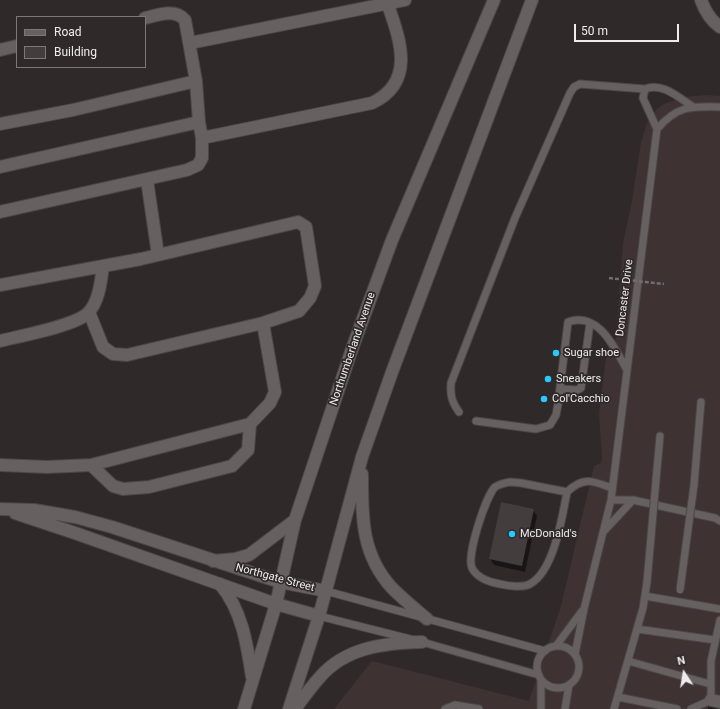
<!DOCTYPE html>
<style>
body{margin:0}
#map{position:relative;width:720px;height:709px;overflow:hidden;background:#2f292a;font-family:Roboto,sans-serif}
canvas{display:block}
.legend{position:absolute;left:16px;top:16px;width:130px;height:52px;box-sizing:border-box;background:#2f292a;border:1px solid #7c7778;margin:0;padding:5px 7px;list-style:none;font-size:12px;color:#efebec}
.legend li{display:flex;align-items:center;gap:8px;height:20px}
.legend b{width:20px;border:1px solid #7c7778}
.north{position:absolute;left:664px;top:653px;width:40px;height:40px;-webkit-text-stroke:3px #2f292a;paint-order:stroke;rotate:348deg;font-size:11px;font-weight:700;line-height:16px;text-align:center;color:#efebec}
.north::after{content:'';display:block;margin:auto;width:14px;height:18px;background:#efebec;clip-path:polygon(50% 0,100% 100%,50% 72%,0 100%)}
.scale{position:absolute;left:574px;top:24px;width:105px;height:18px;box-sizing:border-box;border:2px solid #efebec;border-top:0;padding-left:5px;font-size:12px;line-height:14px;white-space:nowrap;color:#efebec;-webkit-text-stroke:3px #2f292a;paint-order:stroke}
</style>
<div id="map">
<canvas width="720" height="709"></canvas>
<ul class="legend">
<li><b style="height:5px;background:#666060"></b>Road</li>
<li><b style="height:11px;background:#433d3e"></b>Building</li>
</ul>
<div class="north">N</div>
<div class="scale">50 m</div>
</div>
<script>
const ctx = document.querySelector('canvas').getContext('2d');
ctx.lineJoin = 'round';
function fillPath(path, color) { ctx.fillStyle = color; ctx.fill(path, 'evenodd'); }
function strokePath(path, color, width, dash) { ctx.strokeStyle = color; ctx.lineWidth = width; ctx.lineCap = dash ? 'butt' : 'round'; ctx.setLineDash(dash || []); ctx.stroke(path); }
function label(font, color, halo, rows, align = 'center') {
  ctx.font = font + ' Roboto,sans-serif'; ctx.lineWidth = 3.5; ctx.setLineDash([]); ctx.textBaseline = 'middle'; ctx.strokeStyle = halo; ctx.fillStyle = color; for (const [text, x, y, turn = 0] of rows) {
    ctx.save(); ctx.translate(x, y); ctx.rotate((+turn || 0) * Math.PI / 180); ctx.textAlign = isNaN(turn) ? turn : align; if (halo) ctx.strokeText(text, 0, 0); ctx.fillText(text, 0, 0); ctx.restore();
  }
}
fillPath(new Path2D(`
 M 706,95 L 720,96 L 720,709 L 334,709 L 372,661 L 529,701 L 561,606 L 594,466 L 601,463 L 602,458 L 599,413 L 607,350 L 616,338 L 623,243 L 632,201 L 641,142 L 647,123 L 657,109 L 664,104 L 684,97 Z`), '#3e3233');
fillPath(new Path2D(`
 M 533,510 L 537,516 L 525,572 L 494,565 L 490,559 Z
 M 708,707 L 720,707 L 720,709 L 708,709 Z`), '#0007');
fillPath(new Path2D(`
 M 501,502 L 534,509 L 522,566 L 489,559 Z`), '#433d3e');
const lane = new Path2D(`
 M 645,89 C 662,82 678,97 692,106
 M 561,389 L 577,390 L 581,388 L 590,323
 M 459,412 C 452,402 450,396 451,383 L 515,218 L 570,93 L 574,87 L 580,84 L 645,89 L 643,98 L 657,129
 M 476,421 L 536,429 L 550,425 L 556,415 L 558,404 L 568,322 C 599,311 615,349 627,370
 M 656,480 L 660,436
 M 510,482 L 521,483 L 567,492 C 562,518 554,571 530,584 C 523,588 508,586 500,584 C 489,582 477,578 472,568 C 466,556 486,496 495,487 C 500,484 504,483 510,482 Z
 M 694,485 L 701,402
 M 567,492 C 583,476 593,481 612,488
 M 611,500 L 633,500 L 715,518 L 720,521
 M 604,531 L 633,500
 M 326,591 L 545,651
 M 645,596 L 720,609
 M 319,616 L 422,642 L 539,675
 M 637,629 L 715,640
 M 556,646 L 582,611
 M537 667a21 21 0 1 1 42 0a21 21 0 1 1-42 0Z
 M 575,654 L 584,609 L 611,500 L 657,129 C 677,106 690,106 720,107
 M 628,661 L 710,684
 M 541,680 L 541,709
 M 618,697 L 677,709
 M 445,709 L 455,705 L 479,709
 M 565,709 L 569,685
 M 614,709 L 643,608 L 647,582
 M 691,709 L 711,700 L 711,661 L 720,620`);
const street = new Path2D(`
 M 701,0 C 705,11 710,20 720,27
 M 190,43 L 405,0
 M 0,50 L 17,46
 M 0,124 L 73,110 L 196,81
 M 202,138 L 372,103 C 416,82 400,40 388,5
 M 0,167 L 199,122
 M 147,180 L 158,255
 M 0,212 L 187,170 L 198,165 L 202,158 L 202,138 L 199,122 L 196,81 L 185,20 C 175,8 158,15 145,18
 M 0,285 L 141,259 L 298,222 L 306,227 L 315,286 L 310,298 L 299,311 L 263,323 L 127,355 L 113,354 L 103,347 L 89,312
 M 0,341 C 20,336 75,326 88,313 C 99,302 101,281 103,266
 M 0,465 L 47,467 L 91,465 L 250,424 L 270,403 L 275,392 L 263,323
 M 91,465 L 113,486 L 123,489 L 149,487 L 232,466 L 248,450 L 250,424
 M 0,509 L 34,510 L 75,517 L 112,527 L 280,582 L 326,591
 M 15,513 L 75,533 L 276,604 L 319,616
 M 711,700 L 720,702`);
const secondary = new Path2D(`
 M 362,474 C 362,517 361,554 392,588 C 403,599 415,609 427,619
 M 213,561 L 235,559 L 249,555 L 295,520
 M 220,584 C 242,610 247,644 252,677
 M 244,709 L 276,604 L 295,520 L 353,346 L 392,240 L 494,0
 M 289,709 L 319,616 L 362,457 L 392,372 L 532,0
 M 295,709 C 303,698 311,687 320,677 C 346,647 385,643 422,642`);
strokePath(lane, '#4b4647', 9);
strokePath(street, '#4b4647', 14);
strokePath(secondary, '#4b4647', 14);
strokePath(lane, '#666060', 7);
strokePath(street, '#666060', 12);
strokePath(secondary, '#666060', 12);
const laneBridge = new Path2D(`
 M 647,582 L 656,480
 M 680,590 L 694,485`);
strokePath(laneBridge, '#4b4647', 9, []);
strokePath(new Path2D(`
 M 609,278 L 664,284`), '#726d6e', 2.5, [4, 2]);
strokePath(laneBridge, '#666060', 7);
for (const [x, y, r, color] of [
 [556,353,4,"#29c8ff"],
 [548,379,4,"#29c8ff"],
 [544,399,4,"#29c8ff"],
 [512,534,4,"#29c8ff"]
]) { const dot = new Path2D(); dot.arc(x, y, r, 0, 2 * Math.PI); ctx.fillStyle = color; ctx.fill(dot); strokePath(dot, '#2f292a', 1.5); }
label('11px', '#efebec', '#2f292a', [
 ["Doncaster Drive",625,298,-83],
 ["Northumberland Avenue",353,349,-71],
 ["Northgate Street",275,578,15]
]);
label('11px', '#efebec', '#2f292a', [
 ["Sugar shoe",564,353],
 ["Sneakers",556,379],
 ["Col'Cacchio",552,399],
 ["McDonald's",520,534]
], 'left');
</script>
